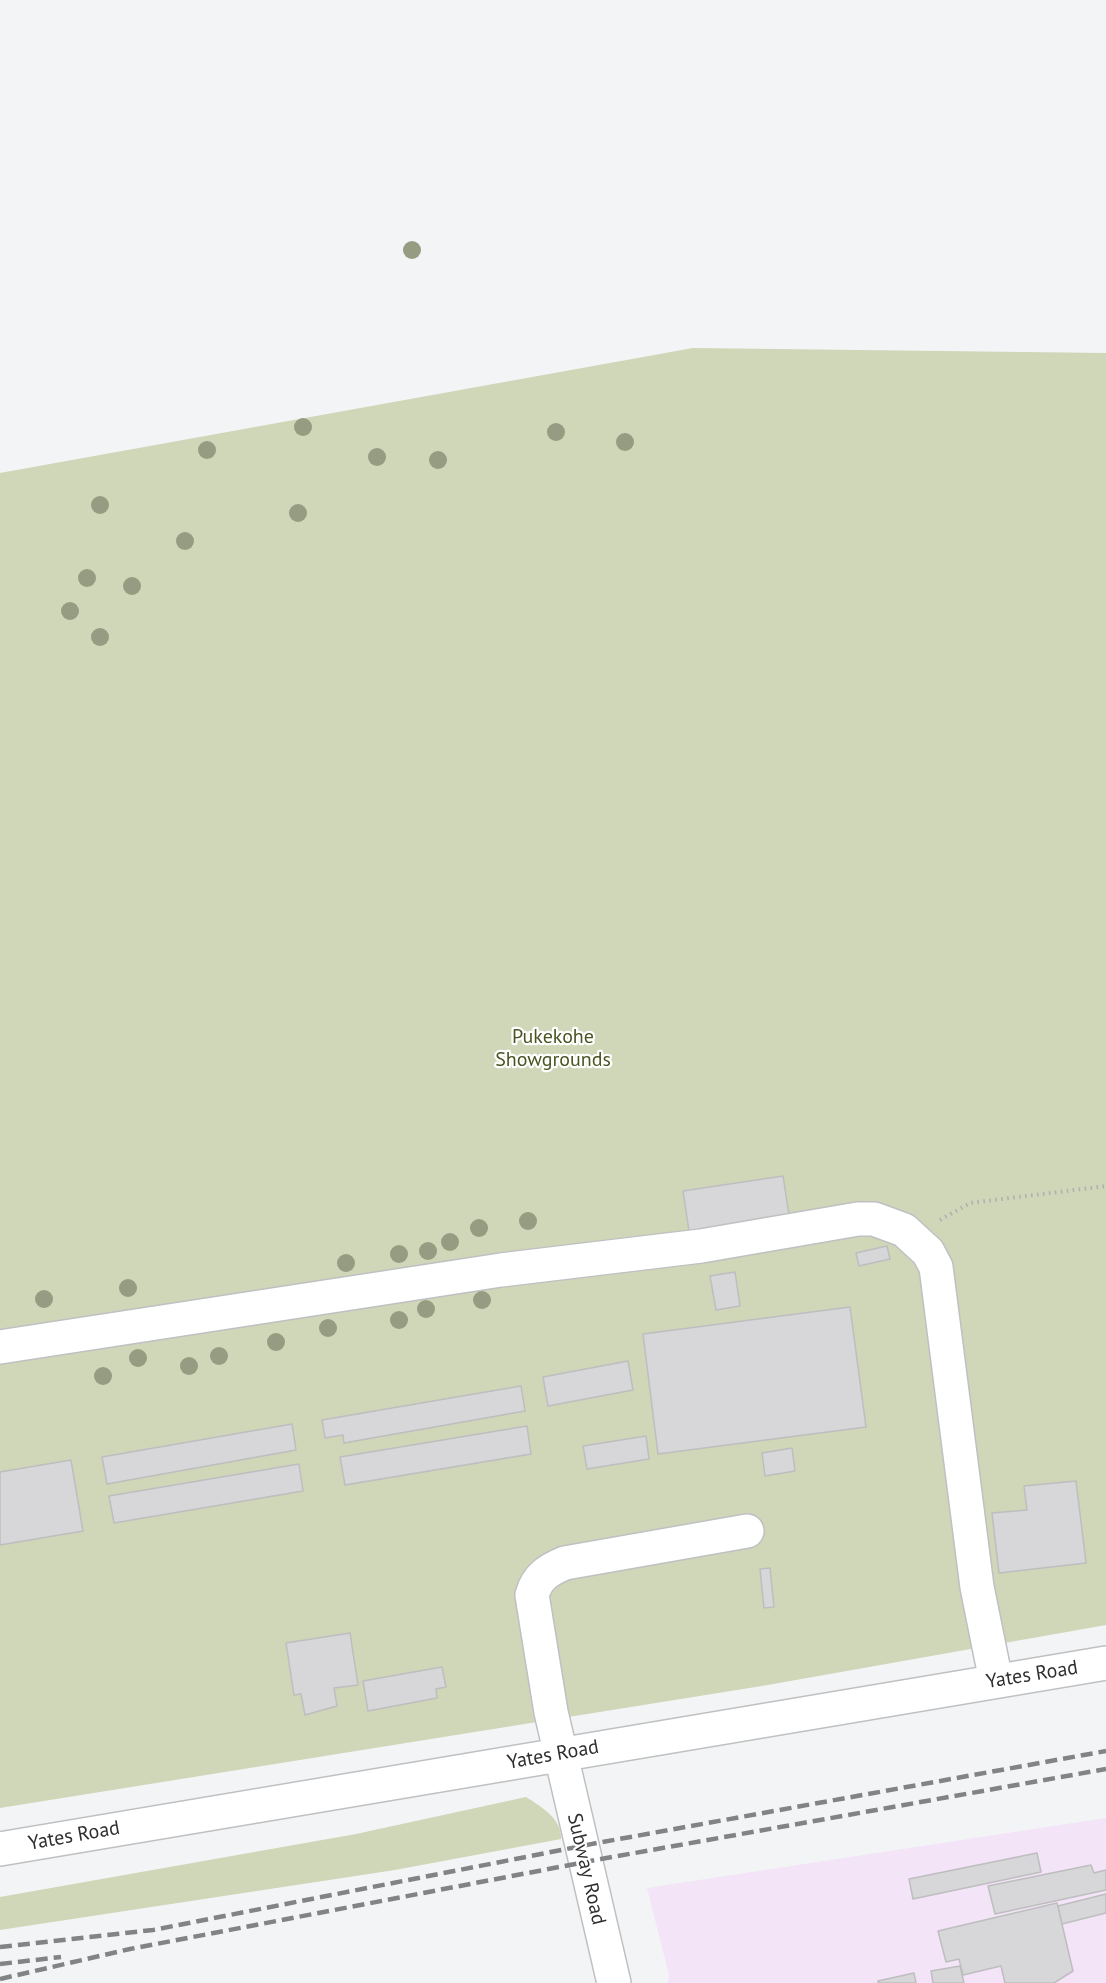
<!DOCTYPE html>
<style>
body{margin:0}
canvas{display:block;background:#f2f4f6}
</style>
<canvas width="1106" height="1983"></canvas>
<script>
const ctx = document.querySelector('canvas').getContext('2d');
ctx.lineJoin = 'round';
function fillPath(path, color) { ctx.fillStyle = color; ctx.fill(path, 'evenodd'); }
function strokePath(path, color, width, dash) { ctx.strokeStyle = color; ctx.lineWidth = width; ctx.lineCap = dash ? 'butt' : 'round'; ctx.setLineDash(dash || []); ctx.stroke(path); }
function label(font, color, halo, rows, align = 'center') {
  ctx.font = font + ' "PT Sans",sans-serif'; ctx.lineWidth = 4.5; ctx.setLineDash([]); ctx.textBaseline = 'middle'; ctx.strokeStyle = halo; ctx.fillStyle = color; for (const [text, x, y, turn = 0] of rows) {
    ctx.save(); ctx.translate(x, y); ctx.rotate((+turn || 0) * Math.PI / 180); ctx.textAlign = isNaN(turn) ? turn : align; if (halo) ctx.strokeText(text, 0, 0); ctx.fillText(text, 0, 0); ctx.restore();
  }
}
fillPath(new Path2D(`
 M 1106,1818 L 1106,1983 L 668,1983 L 669,1975 L 647,1888 Z`), '#f3e4f7');
fillPath(new Path2D(`
 M 693,348 L 1106,353 L 1106,1625 L 762,1686 L 0,1808 L 0,473 Z
 M 526,1797 C 542,1807 562,1819 561,1839 L 395,1870 L 0,1930 L 0,1897 L 356,1834 Z`), '#cfd7b8');
const building = new Path2D(`
 M 783,1176 L 789,1215 L 689,1231 L 683,1191 Z
 M 887,1246 L 890,1259 L 859,1266 L 856,1253 Z
 M 735,1272 L 740,1306 L 716,1310 L 710,1276 Z
 M 850,1307 L 866,1427 L 658,1454 L 643,1334 Z
 M 628,1361 L 633,1390 L 548,1406 L 543,1377 Z
 M 521,1386 L 525,1411 L 344,1443 L 343,1435 L 325,1438 L 322,1420 Z
 M 292,1424 L 296,1450 L 107,1484 L 102,1457 Z
 M 527,1426 L 531,1454 L 345,1485 L 340,1457 Z
 M 646,1436 L 649,1459 L 587,1469 L 583,1446 Z
 M 792,1448 L 795,1471 L 765,1476 L 762,1453 Z
 M 71,1460 L 83,1531 L 0,1545 L 0,1472 Z
 M 299,1464 L 303,1491 L 114,1523 L 109,1496 Z
 M 1076,1481 L 1086,1563 L 999,1573 L 992,1513 L 1027,1510 L 1024,1486 Z
 M 770,1568 L 774,1607 L 764,1608 L 760,1569 Z
 M 350,1633 L 358,1685 L 334,1688 L 337,1706 L 305,1715 L 301,1694 L 294,1695 L 286,1643 Z
 M 442,1667 L 446,1687 L 436,1689 L 437,1698 L 368,1711 L 363,1681 Z
 M 1037,1853 L 1041,1872 L 913,1899 L 909,1879 Z
 M 1091,1865 L 1094,1873 L 1106,1870 L 1106,1890 L 995,1914 L 988,1886 Z
 M 1106,1894 L 1106,1913 L 1062,1924 L 1058,1906 Z
 M 1057,1903 L 1073,1971 L 1054,1983 L 1005,1983 L 1001,1966 L 963,1975 L 959,1959 L 946,1962 L 938,1931 Z
 M 960,1966 L 964,1983 L 933,1983 L 931,1971 Z
 M 914,1973 L 916,1983 L 878,1983 L 878,1981 Z`);
fillPath(building, '#d7d6d8');
strokePath(building, '#bebdbf', 1.5);
const minor = new Path2D(`
 M 0,1347 L 501,1270 L 701,1246 L 858,1219 L 874,1219 L 904,1230 L 928,1252 L 936,1267 L 977,1587 L 996,1681
 M 0,1849 L 1106,1663
 M 614,1983 L 551,1712 L 532,1595 C 537,1577 548,1570 565,1563 L 747,1531`);
strokePath(minor, '#bfc0c2', 36);
strokePath(new Path2D(`
 M 940,1220 L 970,1203 L 1106,1186`), '#adafb0', 4, [1.5, 4.5]);
strokePath(minor, '#fff', 33);
strokePath(new Path2D(`
 M 0,1947 L 153,1930 L 597,1843 L 1106,1751
 M 0,1964 L 61,1957
 M 0,1979 L 130,1949 L 601,1859 L 1106,1769`), '#828384', 4.5, [12, 6]);
ctx.fillStyle = '#959c81';
for (const [x, y] of [
 [412,250],
 [303,427],
 [556,432],
 [625,442],
 [207,450],
 [377,457],
 [438,460],
 [100,505],
 [298,513],
 [185,541],
 [87,578],
 [132,586],
 [70,611],
 [100,637],
 [528,1221],
 [479,1228],
 [450,1242],
 [428,1251],
 [399,1254],
 [346,1263],
 [128,1288],
 [44,1299],
 [482,1300],
 [426,1309],
 [399,1320],
 [328,1328],
 [276,1342],
 [219,1356],
 [138,1358],
 [189,1366],
 [103,1376]
]) { ctx.beginPath(); ctx.arc(x, y, 9, 0, 2 * Math.PI); ctx.fill(); }
label('20px', '#495421', '#fff', [
 ["Pukekohe",553,1037],
 ["Showgrounds",553,1060]
]);
label('20px', '#2e2f2f', '#fff', [
 ["Yates Road",1032,1675,-9],
 ["Yates Road",553,1755,-10],
 ["Yates Road",74,1836,-10],
 ["Subway Road",586,1869,77]
]);
</script>
